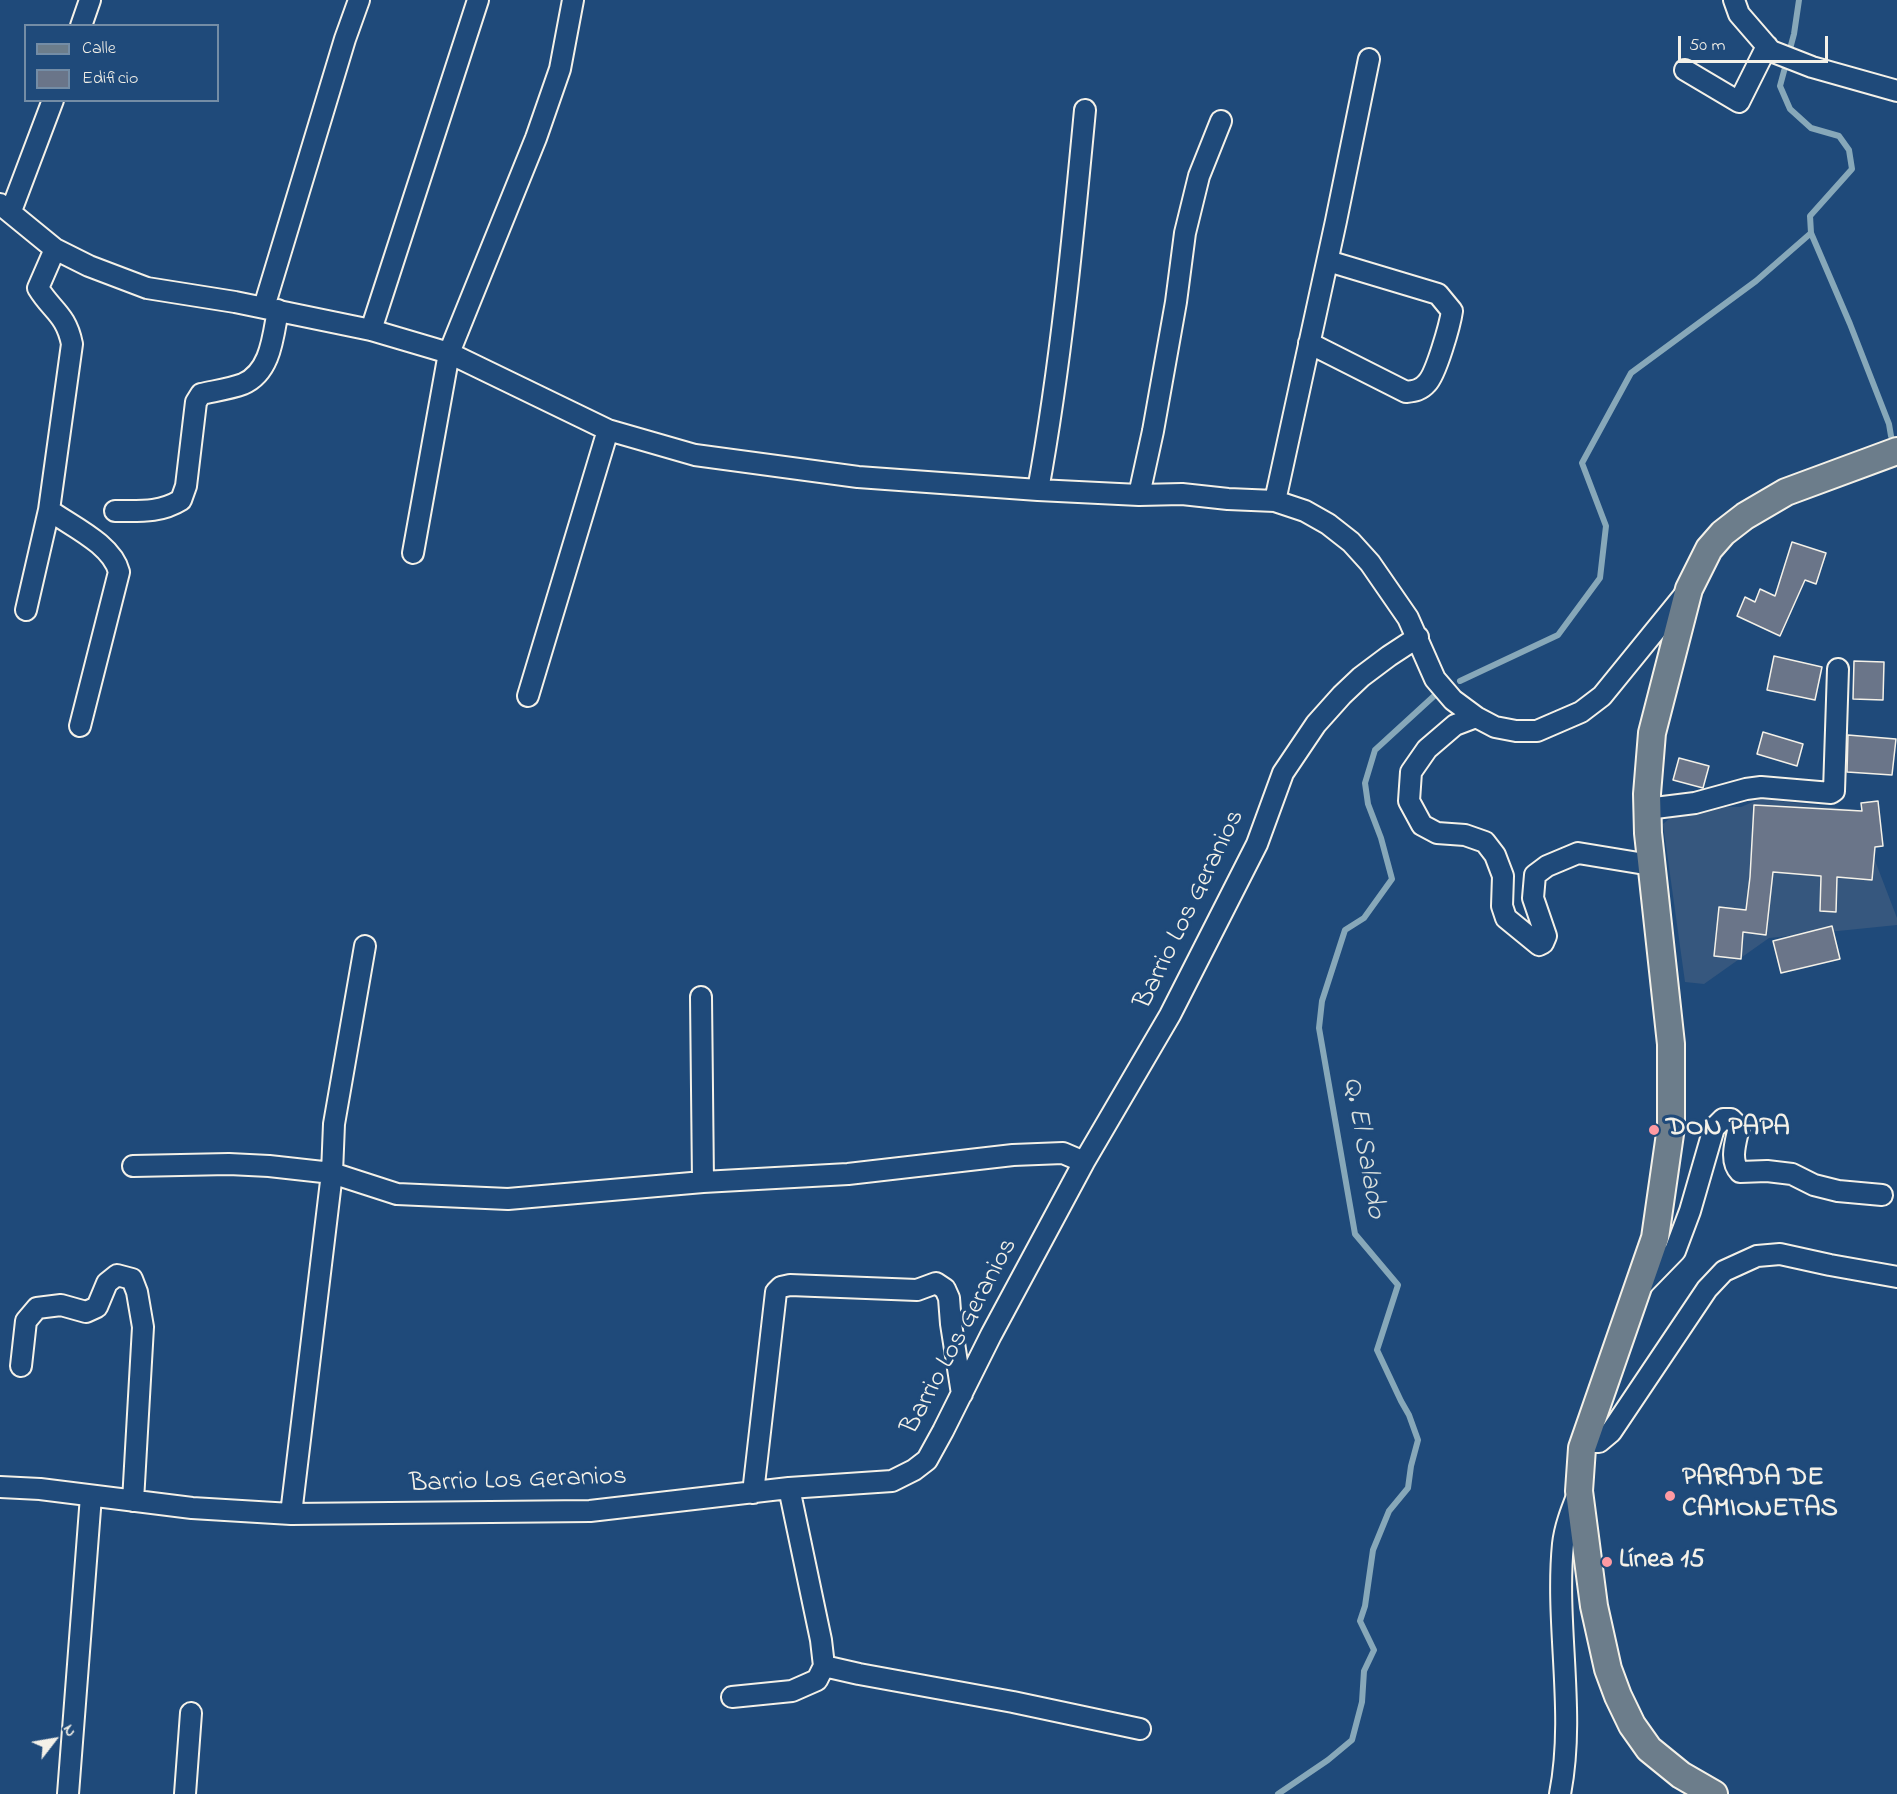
<!DOCTYPE html>
<meta charset="utf-8">
<style>
body{margin:0}
#map{position:relative;width:1897px;height:1794px;overflow:hidden;background:#1f4a7a;font-family:"Indie Flower",sans-serif}
canvas{display:block}
.legend{position:absolute;left:24px;top:24px;width:195px;height:78px;box-sizing:border-box;background:#1f4a7a;border:2px solid #748da6;margin:0;padding:8px 10px;list-style:none;font-size:18px;color:#f4f1e8}
.legend li{display:flex;align-items:center;gap:12px;height:30px}
.legend b{width:30px;border:2px solid #748da6}
.north{position:absolute;left:24px;top:1710px;width:60px;height:60px;-webkit-text-stroke:4px #1f4a7a;paint-order:stroke;rotate:59deg;font-size:16px;font-weight:700;line-height:24px;text-align:center;color:#f4f1e8}
.north::after{content:'';display:block;margin:auto;width:21px;height:27px;background:#f4f1e8;clip-path:polygon(50% 0,100% 100%,50% 72%,0 100%)}
.scale{position:absolute;left:1678px;top:36px;width:150px;height:27px;box-sizing:border-box;border:3px solid #f4f1e8;border-top:0;padding-left:8px;font-size:18px;line-height:21px;white-space:nowrap;color:#f4f1e8;-webkit-text-stroke:4px #1f4a7a;paint-order:stroke}
</style>
<div id="map">
<canvas width="1897" height="1794"></canvas>
<ul class="legend">
<li><b style="height:8px;background:#6c7d8b"></b>Calle</li>
<li><b style="height:16px;background:#6a7589"></b>Edificio</li>
</ul>
<div class="north">N</div>
<div class="scale">50 m</div>
</div>
<script>
const ctx = document.querySelector('canvas').getContext('2d');
ctx.lineJoin = 'round';
function fillPath(path, color) { ctx.fillStyle = color; ctx.fill(path, 'evenodd'); }
function strokePath(path, color, width, dash) { ctx.strokeStyle = color; ctx.lineWidth = width; ctx.lineCap = dash ? 'butt' : 'round'; ctx.setLineDash(dash || []); ctx.stroke(path); }
function label(font, color, halo, rows, align = 'center') {
  ctx.font = font + ' "Indie Flower",sans-serif'; ctx.lineWidth = 6; ctx.setLineDash([]); ctx.textBaseline = 'middle'; ctx.strokeStyle = halo; ctx.fillStyle = color; for (const [text, x, y, turn = 0] of rows) {
    ctx.save(); ctx.translate(x, y); ctx.rotate((+turn || 0) * Math.PI / 180); ctx.textAlign = isNaN(turn) ? turn : align; if (halo) ctx.strokeText(text, 0, 0); ctx.fillText(text, 0, 0); ctx.restore();
  }
}
fillPath(new Path2D(`
 M 1760,799 L 1857,810 L 1859,840 L 1874,858 L 1897,918 L 1897,925 L 1769,938 L 1704,984 L 1685,982 L 1663,824 L 1684,806 L 1741,807 Z`), '#36577e');
strokePath(new Path2D(`
 M 1799,0 L 1794,34 L 1780,86 L 1790,109 L 1811,128 L 1839,136 L 1849,150 L 1852,169 L 1810,216 L 1811,233 L 1850,324 L 1889,424 L 1891,436
 M 1460,681 L 1558,635 L 1600,578 L 1606,526 L 1582,463 L 1631,373 L 1756,281 L 1811,233
 M 1278,1794 L 1328,1760 L 1352,1740 L 1362,1702 L 1364,1671 L 1374,1650 L 1360,1621 L 1365,1606 L 1373,1550 L 1389,1511 L 1408,1488 L 1411,1466 L 1418,1440 L 1409,1415 L 1401,1401 L 1377,1350 L 1398,1285 L 1355,1234 L 1319,1028 L 1322,1001 L 1345,930 L 1364,918 L 1392,879 L 1381,838 L 1368,804 L 1365,783 L 1375,750 L 1434,696`), '#87a8b9', 6);
const building = new Path2D(`
 M 1792,542 L 1826,553 L 1816,584 L 1805,580 L 1780,636 L 1737,616 L 1745,597 L 1755,602 L 1760,589 L 1775,596 Z
 M 1774,656 L 1822,667 L 1815,700 L 1767,690 Z
 M 1854,661 L 1884,662 L 1883,700 L 1853,699 Z
 M 1763,732 L 1803,744 L 1797,766 L 1757,754 Z
 M 1848,735 L 1896,739 L 1892,775 L 1847,772 Z
 M 1679,758 L 1709,766 L 1703,788 L 1673,780 Z
 M 1878,801 L 1883,846 L 1875,847 L 1872,880 L 1837,877 L 1836,912 L 1820,911 L 1821,876 L 1773,872 L 1766,935 L 1743,932 L 1741,959 L 1714,956 L 1719,907 L 1746,910 L 1750,877 L 1754,805 L 1862,811 L 1861,803 Z
 M 1832,926 L 1840,959 L 1781,973 L 1773,941 Z`);
fillPath(building, '#6a7589');
strokePath(building, '#f4f1e8', 1.5);
const minor = new Path2D(`
 M 1734,0 L 1739,14 L 1771,51 L 1812,67 L 1897,91
 M 81,26 L 90,0
 M 1685,70 L 1739,102 L 1767,46
 M 0,204 L 55,249 L 89,266 L 147,288 L 235,302 L 371,330 L 449,353 L 608,430 L 695,455 L 858,477 L 1038,490 L 1139,495 L 1182,494 L 1228,499 L 1275,501 L 1305,511 L 1328,524 L 1351,542 L 1370,563 L 1408,618 L 1435,679 L 1453,700 L 1476,717 L 1495,727 L 1516,731 L 1537,731 L 1581,712 L 1602,696 L 1685,594
 M 11,211 L 53,100
 M 264,307 L 345,39 L 359,0
 M 371,330 L 478,0
 M 1309,343 L 1406,392 C 1415,391 1421,390 1427,383 C 1436,374 1450,325 1452,311 L 1438,294 L 1328,261
 M 1038,490 C 1061,364 1073,237 1085,110
 M 1139,495 L 1153,431 L 1176,302 L 1185,233 L 1199,176 L 1221,121
 M 1275,501 L 1336,221 L 1369,59
 M 49,510 C 71,526 112,544 119,572 L 80,726
 M 115,511 C 140,511 160,513 181,500 L 186,486 L 196,402 L 201,394 C 214,391 230,389 243,384 C 271,372 273,336 278,310
 M 413,553 L 449,353 L 536,138 L 560,69 L 573,0
 M 26,610 L 49,510 L 72,344 C 66,314 52,311 38,288 L 55,249
 M 528,696 L 608,430
 M 1476,717 L 1455,725 L 1427,749 L 1411,772 L 1409,801 L 1422,825 L 1437,833 L 1465,835 L 1485,842 L 1495,855 L 1503,876 L 1502,906 L 1506,918 L 1539,945 L 1543,943 L 1546,936 L 1533,898 L 1535,875 L 1547,866 L 1578,853 L 1651,865
 M 1647,809 L 1695,803 L 1746,789 L 1761,787 L 1831,793 L 1834,791 L 1838,669
 M 701,997 L 703,1182
 M 133,1166 L 229,1164 L 269,1166 L 332,1173 L 397,1194 L 508,1199 L 703,1182 L 848,1174 L 1013,1155 L 1063,1153 L 1084,1162
 M 1640,1287 L 1675,1251 L 1690,1211 L 1714,1128 L 1723,1119 L 1731,1119 L 1739,1127 C 1736,1141 1729,1161 1740,1172 L 1767,1171 L 1792,1174 L 1814,1185 L 1838,1191 L 1882,1195
 M 21,1366 L 26,1321 L 37,1308 L 61,1305 L 86,1312 L 97,1307 L 107,1283 L 117,1275 L 132,1279 L 137,1292 L 143,1327 L 133,1501
 M 1584,1442 L 1599,1442 L 1611,1432 L 1707,1289 L 1724,1271 L 1757,1256 L 1780,1254 L 1830,1265 L 1897,1277
 M 0,1487 L 40,1489 L 192,1508 L 291,1514 L 590,1511 L 789,1488 L 892,1481 L 914,1470 L 927,1460 L 943,1431 L 991,1335 L 1084,1162 L 1170,1015 L 1257,844 L 1283,773 L 1316,724 L 1342,695 L 1361,677 L 1389,656 L 1418,637
 M 753,1493 L 776,1292 L 781,1287 L 790,1285 L 917,1290 L 936,1283 L 945,1289 L 949,1298 L 951,1324 L 962,1394
 M 291,1514 L 332,1173 L 334,1124 L 365,946
 M 824,1666 L 859,1674 L 1013,1702 L 1140,1729
 M 732,1697 L 792,1691 L 817,1680 L 824,1666 L 821,1640 L 789,1488
 M 68,1794 L 91,1496
 M 185,1794 L 191,1713
 M 1560,1794 C 1576,1712 1555,1626 1563,1544 C 1565,1526 1572,1509 1579,1491`);
const major = new Path2D(`
 M 1714,1794 L 1681,1775 L 1649,1749 L 1632,1725 L 1618,1696 L 1608,1669 L 1594,1606 L 1579,1491 L 1582,1448 L 1655,1238 L 1671,1127 L 1671,1044 L 1648,833 L 1647,794 L 1652,733 L 1689,589 L 1709,549 L 1723,533 L 1745,516 L 1786,492 L 1897,451`);
strokePath(minor, '#f4f1e8', 24);
strokePath(major, '#f4f1e8', 30);
strokePath(minor, '#1f4a7a', 20);
strokePath(major, '#6c7d8b', 26);
for (const [x, y, r, color] of [
 [1654,1130,6,"#ff9aa2"],
 [1670,1496,6,"#ff9aa2"],
 [1607,1562,6,"#ff9aa2"]
]) { const dot = new Path2D(); dot.arc(x, y, r, 0, 2 * Math.PI); ctx.fillStyle = color; ctx.fill(dot); strokePath(dot, '#1f4a7a', 2); }
label('27px', '#f4f1e8', '#1f4a7a', [
 ["Barrio Los Geranios",1191,910,-64],
 ["Barrio Los Geranios",961,1337,-62],
 ["Barrio Los Geranios",518,1482,-2]
]);
label('bold 27px', '#f4f1e8', '#1f4a7a', [
 ["DON PAPA",1666,1130],
 ["PARADA DE",1682,1480],
 ["CAMIONETAS",1682,1511],
 ["Línea 15",1619,1562]
], 'left');
label('italic 28px', '#d9dfdc', '#1f4a7a', [
 ["Q. El Salado",1362,1148,80]
]);
</script>
